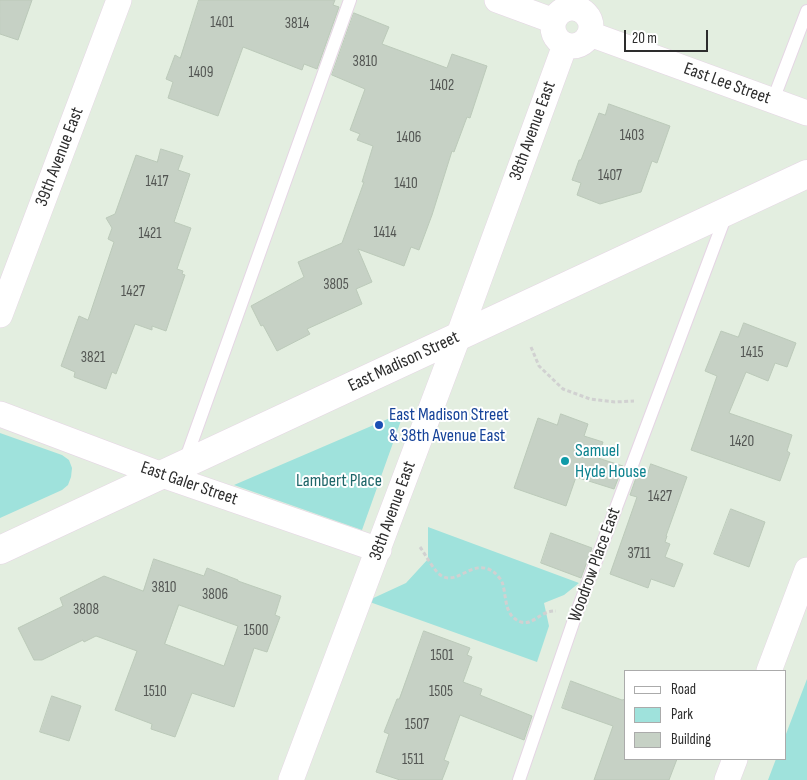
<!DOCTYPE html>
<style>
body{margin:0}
#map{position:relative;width:807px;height:780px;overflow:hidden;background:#e3eee0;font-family:"Sofia Sans Condensed",sans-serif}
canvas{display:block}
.legend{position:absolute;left:624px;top:670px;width:162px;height:90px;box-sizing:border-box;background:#fff;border:1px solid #ababab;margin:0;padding:6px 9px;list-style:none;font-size:15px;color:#2d2d2d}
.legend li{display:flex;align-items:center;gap:10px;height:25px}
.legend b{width:25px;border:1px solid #ababab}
.scale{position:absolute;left:624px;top:30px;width:84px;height:22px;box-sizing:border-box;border:2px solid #2d2d2d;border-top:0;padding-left:6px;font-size:15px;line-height:18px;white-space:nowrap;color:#2d2d2d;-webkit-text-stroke:4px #fff;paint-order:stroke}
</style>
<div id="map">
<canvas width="807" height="780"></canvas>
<ul class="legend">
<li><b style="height:6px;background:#fff"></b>Road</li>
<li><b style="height:14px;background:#9fe2dc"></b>Park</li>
<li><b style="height:14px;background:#c6d1c5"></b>Building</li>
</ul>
<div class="scale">20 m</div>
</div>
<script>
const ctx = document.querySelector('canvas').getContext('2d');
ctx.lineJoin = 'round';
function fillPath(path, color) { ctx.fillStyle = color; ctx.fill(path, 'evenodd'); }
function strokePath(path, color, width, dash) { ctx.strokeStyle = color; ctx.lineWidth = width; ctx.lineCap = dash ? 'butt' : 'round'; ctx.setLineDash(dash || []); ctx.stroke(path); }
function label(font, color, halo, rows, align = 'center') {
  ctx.font = font + ' "Sofia Sans Condensed",sans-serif'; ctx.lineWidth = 4; ctx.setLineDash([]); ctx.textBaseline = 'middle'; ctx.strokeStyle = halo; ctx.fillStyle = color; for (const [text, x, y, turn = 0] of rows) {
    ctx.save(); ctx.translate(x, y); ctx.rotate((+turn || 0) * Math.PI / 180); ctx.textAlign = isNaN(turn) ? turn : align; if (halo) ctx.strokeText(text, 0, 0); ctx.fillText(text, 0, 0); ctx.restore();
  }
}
fillPath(new Path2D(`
 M 404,412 L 362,530 L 234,485 Z
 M 0,433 L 62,455 L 69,460 L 72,468 L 71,477 L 68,485 L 62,490 L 0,518 Z
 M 428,527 L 579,583 L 564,595 L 544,603 L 549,626 L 537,662 L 367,601 L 406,583 L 428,559 Z
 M 807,679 L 807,780 L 768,780 L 776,759 L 786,759 L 786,734 Z`), '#9fe2dc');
const building = new Path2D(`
 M 0,0 L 32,0 L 18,40 L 0,34 Z
 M 199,0 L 335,0 L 333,5 L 339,7 L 317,69 L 304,64 L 302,70 L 243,47 L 218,116 L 168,98 L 173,82 L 166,79 L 175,55 L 180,58 Z
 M 354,13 L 389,27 L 382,44 L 447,68 L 452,54 L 487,66 L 470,118 L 467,117 L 454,152 L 452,151 L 432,215 L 419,250 L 411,247 L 404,266 L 358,249 L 372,282 L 356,289 L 362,304 L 307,329 L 310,334 L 277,351 L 263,325 L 261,326 L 251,306 L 304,277 L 298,262 L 342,243 L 364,182 L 362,182 L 373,146 L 357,140 L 360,134 L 350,130 L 365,89 L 332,75 Z
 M 609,104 L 670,126 L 657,163 L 652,161 L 641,192 L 600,204 L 577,195 L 581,183 L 572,180 L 579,160 L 581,160 L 599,113 L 605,115 Z
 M 161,149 L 183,156 L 178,170 L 190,174 L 174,222 L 191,228 L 177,269 L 183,271 L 182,274 L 185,275 L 166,331 L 152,326 L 152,330 L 135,324 L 116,374 L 112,372 L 106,389 L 74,377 L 75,372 L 61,366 L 79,316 L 88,320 L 114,242 L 108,239 L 112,228 L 106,218 L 115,214 L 136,155 L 157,162 Z
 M 744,323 L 796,343 L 787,367 L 775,363 L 768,381 L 746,372 L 729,413 L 792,435 L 787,451 L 790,453 L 780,481 L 691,450 L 717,376 L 705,371 L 721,331 L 738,337 Z
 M 561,414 L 588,424 L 584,436 L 603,442 L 598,458 L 623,466 L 614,489 L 576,477 L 566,506 L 514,488 L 538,418 L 557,425 Z
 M 651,464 L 687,477 L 666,536 L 667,536 L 665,542 L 670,544 L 665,557 L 683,564 L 674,587 L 651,579 L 648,588 L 610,574 L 637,497 L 630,495 L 638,472 L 647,475 Z
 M 731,509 L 765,522 L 749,567 L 714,554 Z
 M 551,533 L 592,548 L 581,578 L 541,563 Z
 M 154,559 L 204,576 L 207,568 L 238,580 L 238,581 L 281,596 L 275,615 L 280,617 L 267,652 L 254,648 L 234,707 L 192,693 L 175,737 L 151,729 L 152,724 L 115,710 L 137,651 L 96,636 L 84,642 L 83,640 L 42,660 L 34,660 L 18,628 L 63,606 L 60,598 L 104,576 L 143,591 ZM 179,605 L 238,626 L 224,666 L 165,644 Z
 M 424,631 L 470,648 L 467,655 L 472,657 L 463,682 L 482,689 L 480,695 L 532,716 L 524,740 L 460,715 L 444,760 L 449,762 L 442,780 L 400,780 L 376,772 L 389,734 L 384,732 L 397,699 L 399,699 Z
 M 571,681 L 622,700 L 626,699 L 626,759 L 677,759 L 669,780 L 594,780 L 613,726 L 562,708 Z
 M 52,696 L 81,706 L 69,741 L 40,732 Z`);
fillPath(building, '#c6d1c5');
strokePath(building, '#bbc9b9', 1);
const lane = new Path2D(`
 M 773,100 L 807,11
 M 185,461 L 350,0
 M 519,780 L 575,617 L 726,215`);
const street = new Path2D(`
 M 497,0 L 554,21
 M553 27a19 19 0 1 1 38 0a19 19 0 1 1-38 0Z
 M 590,34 L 807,113
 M 0,315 L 119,0
 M 0,414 L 162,475 L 379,550
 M 769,671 L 807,570
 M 291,780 L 458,337 L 565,45
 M 727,780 L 735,759`);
const secondary = new Path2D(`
 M 0,550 L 807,174`);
strokePath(lane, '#e5d5e4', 14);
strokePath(street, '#e5d5e4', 26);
strokePath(secondary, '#e5d5e4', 29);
strokePath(new Path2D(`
 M 531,347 L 539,366 L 563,389 L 590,399 L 615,402 L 634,401
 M 420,547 C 426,555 435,574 444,577 C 460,583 475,557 495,573 C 497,575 501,579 502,582 C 507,595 503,616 521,622 C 533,626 541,610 556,611`), '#d1d1d1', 3, [4, 2.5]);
strokePath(lane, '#fff', 12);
strokePath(street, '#fff', 25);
strokePath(secondary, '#fff', 28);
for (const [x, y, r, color] of [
 [379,425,5,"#1a4fb4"],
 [565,461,5,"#0f9aa8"]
]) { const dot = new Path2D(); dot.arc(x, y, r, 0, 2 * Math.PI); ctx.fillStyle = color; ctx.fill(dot); strokePath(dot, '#fff', 2); }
label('15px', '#535653', null, [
 ["1401",222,23],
 ["3814",297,24],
 ["3810",365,62],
 ["1409",201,73],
 ["1402",442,86],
 ["1403",632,136],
 ["1406",409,138],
 ["1407",610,176],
 ["1417",157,182],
 ["1410",406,184],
 ["1414",385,233],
 ["1421",150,234],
 ["3805",336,285],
 ["1427",133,292],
 ["1415",752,353],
 ["3821",93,358],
 ["1420",742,442],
 ["1427",660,497],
 ["3711",639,554],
 ["3810",164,588],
 ["3806",215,595],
 ["3808",86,610],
 ["1500",256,631],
 ["1501",442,656],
 ["1510",155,692],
 ["1505",441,692],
 ["1507",417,725],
 ["1511",413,760]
]);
label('18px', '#2d2d2d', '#fff', [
 ["East Lee Street",727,84,20],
 ["38th Avenue East",533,131,-70],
 ["39th Avenue East",60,157,-69],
 ["East Madison Street",404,362,-25],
 ["East Galer Street",189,484,19],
 ["38th Avenue East",393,511,-70],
 ["Woodrow Place East",595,565,-70]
]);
label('18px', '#164399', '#fff', [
 ["East Madison Street",389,415],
 ["& 38th Avenue East",389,436]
], 'left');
label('18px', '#0d838f', '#fff', [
 ["Samuel",575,451],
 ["Hyde House",575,472]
], 'left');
label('18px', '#1e6669', '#fff', [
 ["Lambert Place",339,481]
]);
</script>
